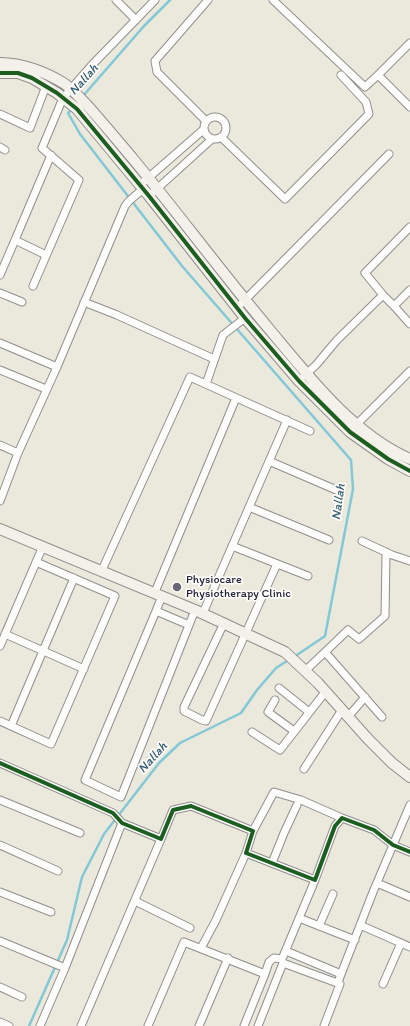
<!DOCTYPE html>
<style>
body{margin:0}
canvas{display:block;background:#ebe8dc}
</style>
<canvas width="410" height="1026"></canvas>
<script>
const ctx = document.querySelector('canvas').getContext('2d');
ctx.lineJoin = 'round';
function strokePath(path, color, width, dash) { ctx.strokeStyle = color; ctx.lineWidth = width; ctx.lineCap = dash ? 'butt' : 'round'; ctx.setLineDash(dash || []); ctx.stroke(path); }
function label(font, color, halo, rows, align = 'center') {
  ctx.font = font + ' Itim,sans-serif'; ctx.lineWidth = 3.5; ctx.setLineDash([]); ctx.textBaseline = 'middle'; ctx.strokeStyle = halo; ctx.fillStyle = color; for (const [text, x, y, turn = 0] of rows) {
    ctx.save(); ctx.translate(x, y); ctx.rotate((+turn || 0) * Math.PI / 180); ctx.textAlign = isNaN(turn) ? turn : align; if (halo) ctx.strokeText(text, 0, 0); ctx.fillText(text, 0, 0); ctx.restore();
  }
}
strokePath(new Path2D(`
 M 83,96 L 144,26 L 170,0
 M 72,109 L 68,113 L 80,134 L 182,266 L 351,460 L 353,489 L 325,636 L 294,657
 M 29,1026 L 67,940 L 82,877 L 104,834 L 159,763 L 180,743 L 241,713 L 257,690 L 276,668 L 290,659`), '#83c8d6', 2.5);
const street = new Path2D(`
 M 116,0 L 136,20
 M 273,0 L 365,87 L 378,75
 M 410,43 L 378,75 L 410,107
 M 0,114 L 30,128 L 46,86
 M204 128a11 11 0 1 1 22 0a11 11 0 1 1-22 0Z
 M 206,121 L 157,72 L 155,61 L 208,0
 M 221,137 L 285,199 L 369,114 L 366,102 L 341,75
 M 0,147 L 5,150
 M 140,185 L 203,130
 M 149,196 L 212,139
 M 46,255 L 15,240 L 51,155
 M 0,275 L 15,240
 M 33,286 L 79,180 L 42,148 L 63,98 L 91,66 L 155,0
 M 0,293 L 22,302
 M 383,295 L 365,273 L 410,227
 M 84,302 L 117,315 L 214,359
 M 242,303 L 389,154
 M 394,306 L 410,324
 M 0,343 L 57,367
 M 0,370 L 46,389
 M 304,376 L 316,365 L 337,340 L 383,295 L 394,306 L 410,290
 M 206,384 L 223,335 L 245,318
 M 354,427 L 410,371
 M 0,445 L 18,453
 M 269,461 L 341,492
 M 0,501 L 18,453 L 57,367 L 125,206 L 129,201 L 143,189
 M 249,507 L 329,540
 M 362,541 L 392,555 L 410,561
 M 232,546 L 308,576
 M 102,570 L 190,377 L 310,431
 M 155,592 L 236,398
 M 156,611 L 162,596
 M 203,613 L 287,420
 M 224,623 L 184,707 L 184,711 L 202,720 L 206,721 L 277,564
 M 189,625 L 156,611 L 85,780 L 121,797 L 195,610
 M 5,634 L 84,669
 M 0,646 L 43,546
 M 305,671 L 325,652
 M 279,688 L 309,712
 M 275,700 L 268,712 L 294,731
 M 348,717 L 365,697
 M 382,717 L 325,652 L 348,630 L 359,639 L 385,616 L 386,552
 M 0,721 L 51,744 L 115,596 L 36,562
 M 11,726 L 74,578
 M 252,732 L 280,750 L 326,691
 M 0,763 L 113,813 L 122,823 L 161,839 L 173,810 L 191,806 L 253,831 L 246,853 L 315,880 L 335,826 L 342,818 L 374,830 L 393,845 L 410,852
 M 304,769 L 342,710
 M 0,800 L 80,833
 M 253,831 L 274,792 L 301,800 L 342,818
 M 0,845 L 58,871
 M 272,863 L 284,833 L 297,805
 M 377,883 L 410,897
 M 0,892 L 51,912
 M 135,901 L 190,928
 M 299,918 L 355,940
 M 360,925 L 410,947
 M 319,926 L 333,894
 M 0,941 L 65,968
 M 201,948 L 216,920 L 246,853
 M 286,951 L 341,974
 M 338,982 L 373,892 L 410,805
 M 383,984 L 401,943
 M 0,987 L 22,997
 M 0,1022 L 9,1026
 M 40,1026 L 65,968 L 122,823
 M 81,1026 L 161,839
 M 148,1026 L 184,942 L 265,974 L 269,962 L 274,958 L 282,959 L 315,880
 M 199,1026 L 228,958
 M 244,1026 L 265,974
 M 258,1026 L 283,963 L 340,984 L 324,1026`);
const secondary = new Path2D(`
 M 0,63 C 22,63 46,72 65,84 C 73,90 80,98 87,105 C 103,123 118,141 134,160 C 180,216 223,274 270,330 C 309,377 353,434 410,459
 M 0,73 L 18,73 L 32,78 L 57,93 L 77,109 L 149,196 L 245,318 L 299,381 L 350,432 L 388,459 L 410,471
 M 0,529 L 195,610 L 285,652 L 318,683 L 368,739 L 392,763 L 410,777`);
strokePath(street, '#908f8d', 9);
strokePath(secondary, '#908f8d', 12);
strokePath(street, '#fcfcfa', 7);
strokePath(secondary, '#f4f1eb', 10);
strokePath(new Path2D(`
 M 0,73 L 18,73 L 32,78 L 57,93 L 77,109 L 149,196 L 245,318 L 299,381 L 350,432 L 388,459 L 410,471
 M 0,763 L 113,813 L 122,823 L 161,839 L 173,810 L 191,806 L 253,831 L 246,853 L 315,880 L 335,826 L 342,818 L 374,830 L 393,845 L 410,852`), '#1b5e20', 4);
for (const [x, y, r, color] of [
 [177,587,5,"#686773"]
]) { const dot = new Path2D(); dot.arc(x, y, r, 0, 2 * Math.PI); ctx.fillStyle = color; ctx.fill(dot); strokePath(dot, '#fdfcf7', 1.5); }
label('12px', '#22223b', '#fdfcf7', [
 ["Physiocare",186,580],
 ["Physiotherapy Clinic",186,594]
], 'left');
label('italic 13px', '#375f78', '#fdfcf7', [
 ["Nallah",84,80,-48],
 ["Nallah",339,502,-82],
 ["Nallah",153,758,-48]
]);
</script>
